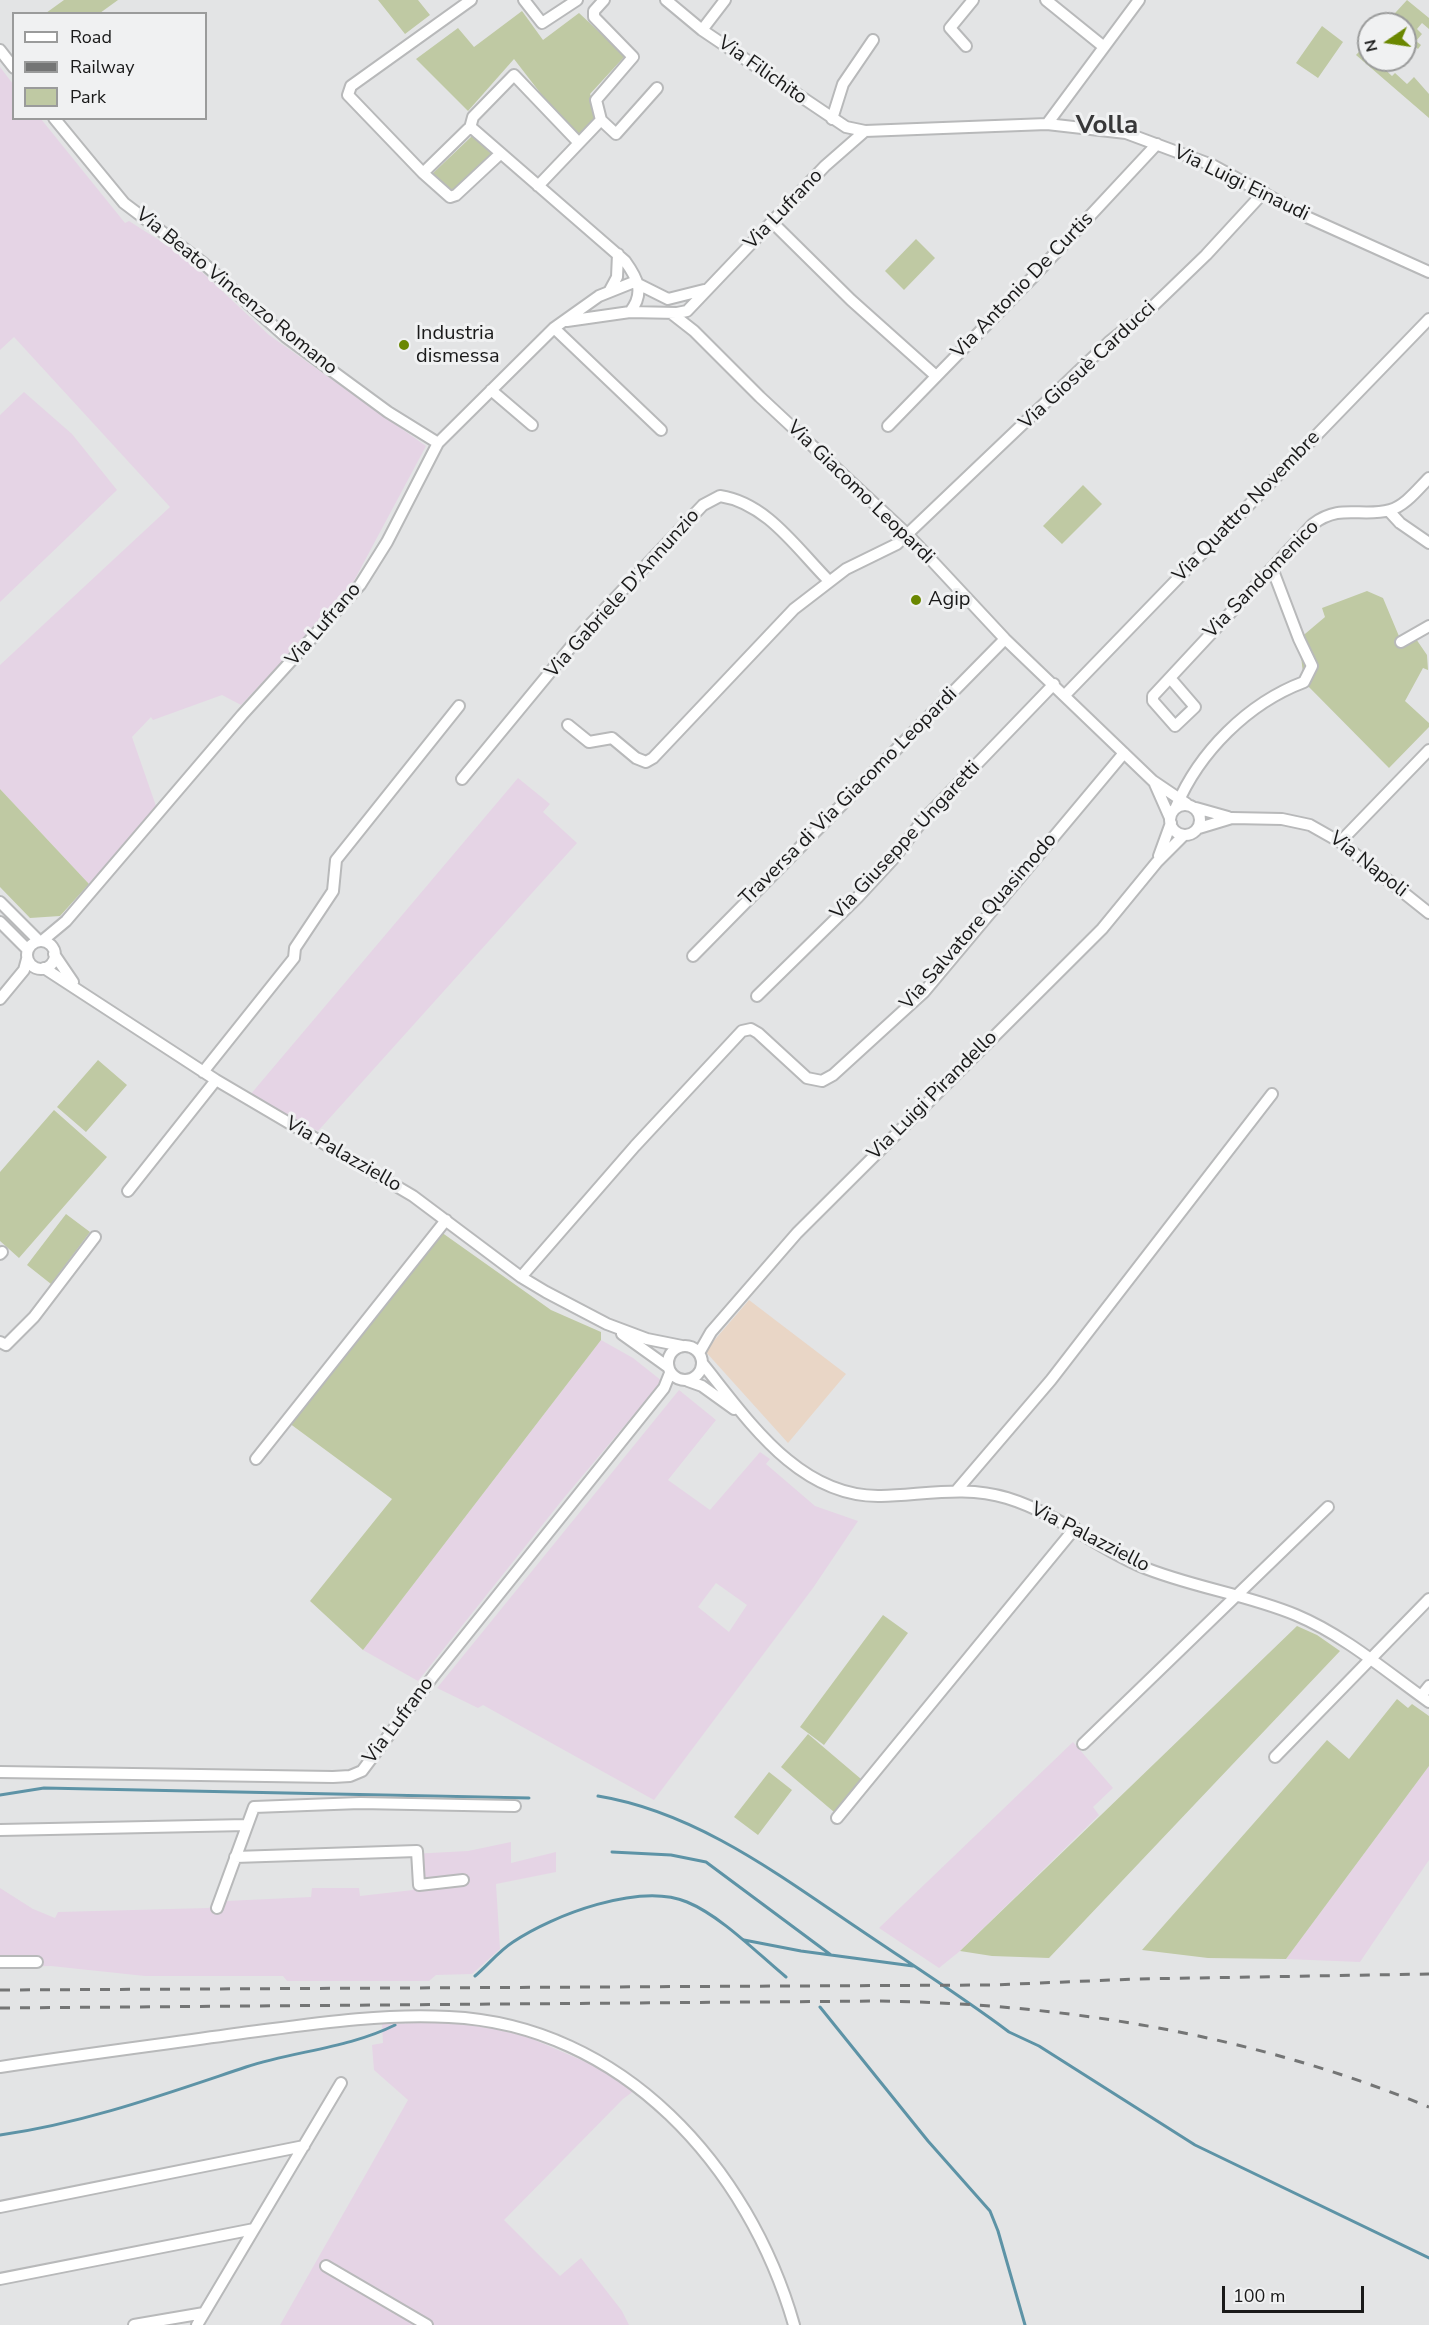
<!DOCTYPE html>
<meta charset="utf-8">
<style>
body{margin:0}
#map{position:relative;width:1429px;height:2325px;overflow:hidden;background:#e3e4e5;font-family:"Nunito Sans",sans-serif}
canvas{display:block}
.legend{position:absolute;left:12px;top:12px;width:195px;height:108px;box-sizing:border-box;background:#f0f1f2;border:2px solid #9a9b9b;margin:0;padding:8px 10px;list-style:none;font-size:18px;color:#191919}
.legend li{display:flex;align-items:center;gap:12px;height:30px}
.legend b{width:30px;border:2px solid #9a9b9b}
.north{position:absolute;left:1357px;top:12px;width:60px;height:60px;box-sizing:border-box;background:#f0f1f2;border:2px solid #9a9b9b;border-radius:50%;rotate:257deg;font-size:16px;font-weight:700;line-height:24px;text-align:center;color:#191919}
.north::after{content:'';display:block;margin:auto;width:21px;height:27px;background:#6a8700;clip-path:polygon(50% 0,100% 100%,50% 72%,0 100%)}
.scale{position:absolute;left:1222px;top:2286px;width:142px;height:27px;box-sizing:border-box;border:3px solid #191919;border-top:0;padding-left:8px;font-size:18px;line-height:21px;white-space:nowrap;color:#191919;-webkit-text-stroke:4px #f0f1f2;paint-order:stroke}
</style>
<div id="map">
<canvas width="1429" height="2325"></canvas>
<ul class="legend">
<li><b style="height:8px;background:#fff"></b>Road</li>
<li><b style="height:8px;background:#747575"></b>Railway</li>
<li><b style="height:16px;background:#bfc9a3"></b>Park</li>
</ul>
<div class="north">N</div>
<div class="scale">100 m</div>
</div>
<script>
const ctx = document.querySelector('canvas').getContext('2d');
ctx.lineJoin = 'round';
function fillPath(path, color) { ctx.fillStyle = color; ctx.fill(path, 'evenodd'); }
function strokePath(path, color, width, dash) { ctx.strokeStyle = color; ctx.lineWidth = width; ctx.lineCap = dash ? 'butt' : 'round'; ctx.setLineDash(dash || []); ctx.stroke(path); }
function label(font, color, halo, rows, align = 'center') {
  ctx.font = font + ' "Nunito Sans",sans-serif'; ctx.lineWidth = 6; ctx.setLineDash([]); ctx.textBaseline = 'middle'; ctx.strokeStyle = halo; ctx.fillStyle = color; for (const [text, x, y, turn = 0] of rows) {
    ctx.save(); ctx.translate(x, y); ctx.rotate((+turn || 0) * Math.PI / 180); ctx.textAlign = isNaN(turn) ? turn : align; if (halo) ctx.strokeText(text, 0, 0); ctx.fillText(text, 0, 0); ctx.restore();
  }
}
fillPath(new Path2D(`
 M 749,1300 L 846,1374 L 788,1443 L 705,1351 Z`), '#e9d6c6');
fillPath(new Path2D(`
 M 0,67 L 13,84 L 14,118 L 41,119 L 125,223 L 129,221 L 187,258 L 269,335 L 426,446 L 348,592 L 241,705 L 222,695 L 153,720 L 151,717 L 132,737 L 156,806 L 89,884 L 0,789 L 0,665 L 170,507 L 14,337 L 0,350 Z
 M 24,392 L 72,434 L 117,490 L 0,602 L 0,415 Z
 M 518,778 L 550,804 L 543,812 L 577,843 L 318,1131 L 250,1095 Z
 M 601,1340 L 633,1358 L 662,1381 L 563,1499 L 418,1681 L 363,1650 Z
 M 679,1390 L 716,1420 L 668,1480 L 710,1510 L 760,1452 L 770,1459 L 766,1464 L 815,1506 L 858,1521 L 813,1588 L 654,1800 L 483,1705 L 478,1708 L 437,1688 ZM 716,1583 L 747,1605 L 729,1632 L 698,1607 Z
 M 1073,1742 L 1113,1788 L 1093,1807 L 1099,1815 L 960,1951 L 939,1968 L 879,1928 Z
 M 1429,1766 L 1429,1860 L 1360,1962 L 1286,1959 Z
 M 511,1842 L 511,1863 L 556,1852 L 556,1872 L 496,1884 L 500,1949 L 472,1974 L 436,1975 L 429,1981 L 287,1981 L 283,1976 L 145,1976 L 51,1966 L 0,1967 L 0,1888 L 33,1909 L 55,1918 L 58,1912 L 208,1908 L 226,1901 L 311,1897 L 312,1888 L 359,1888 L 360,1896 L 413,1890 L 411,1854 L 468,1851 Z
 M 447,2022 L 495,2029 L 528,2037 L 595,2066 L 635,2090 L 623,2099 L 504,2220 L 560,2276 L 581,2258 L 622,2311 L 629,2325 L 280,2325 L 408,2100 L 374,2070 L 372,2045 L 383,2043 L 382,2024 Z`), '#e5d4e5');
fillPath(new Path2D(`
 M 64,0 L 118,0 L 100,13 L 46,13 Z
 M 378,0 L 418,0 L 430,15 L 405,34 Z
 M 1407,0 L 1429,18 L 1429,29 L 1422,23 L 1417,29 L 1422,34 L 1416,41 L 1421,45 L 1418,49 L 1408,40 L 1411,37 L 1405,32 L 1405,24 L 1385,24 Z
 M 522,11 L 543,40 L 579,13 L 625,56 L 590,94 L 601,120 L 579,143 L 514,59 L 468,111 L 416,59 L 458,28 L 474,47 Z
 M 1322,26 L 1343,42 L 1318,78 L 1296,63 Z
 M 1369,41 L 1369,60 L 1384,60 L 1380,65 L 1392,76 L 1395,73 L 1407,84 L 1414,77 L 1429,94 L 1429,118 L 1356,55 Z
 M 472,136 L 494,156 L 453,194 L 430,176 Z
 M 916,239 L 935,258 L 904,290 L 885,271 Z
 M 1083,485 L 1102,504 L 1062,544 L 1043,526 Z
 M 1367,591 L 1383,598 L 1401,641 L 1414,636 L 1427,655 L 1428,670 L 1423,668 L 1405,701 L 1429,723 L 1429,727 L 1389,768 L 1304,682 L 1299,639 L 1325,617 L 1322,608 Z
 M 0,789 L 89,884 L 60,916 L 30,918 L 0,887 Z
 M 98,1060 L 127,1085 L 86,1132 L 57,1107 Z
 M 54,1110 L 107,1157 L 19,1258 L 0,1241 L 0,1172 Z
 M 66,1214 L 90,1232 L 51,1284 L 27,1265 Z
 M 441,1232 L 551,1310 L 601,1332 L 601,1340 L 363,1650 L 310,1601 L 392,1499 L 289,1423 Z
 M 883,1615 L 908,1633 L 824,1745 L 800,1727 Z
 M 1297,1626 L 1317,1635 L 1340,1651 L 1049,1958 L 992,1956 L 960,1951 Z
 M 1397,1699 L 1408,1708 L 1412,1704 L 1429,1716 L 1429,1766 L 1286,1959 L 1208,1958 L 1142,1950 L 1327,1740 L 1349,1759 Z
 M 808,1734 L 861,1779 L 834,1812 L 781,1767 Z
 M 769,1772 L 792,1790 L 758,1835 L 734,1817 Z`), '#bfc9a3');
strokePath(new Path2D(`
 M 0,1795 L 44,1788 L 529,1798
 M 598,1796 C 696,1812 779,1875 859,1929 C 909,1963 961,1996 1009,2032 L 1039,2046 L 1195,2145 L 1429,2258
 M 612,1852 L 671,1855 L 706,1862 L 831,1955
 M 744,1940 L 801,1951 L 913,1966
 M 475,1976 C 487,1966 499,1951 513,1942 C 553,1915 640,1882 687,1902 C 721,1916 757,1953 786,1977
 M 820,2007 L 928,2141 L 990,2211 L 998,2231 L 1025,2325
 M 0,2135 C 85,2123 165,2094 246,2067 C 295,2051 349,2048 395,2025`), '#5d93a6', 3);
const minor = new Path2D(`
 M 471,0 L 351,86 L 348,95 L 423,173 L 450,197 L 456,195 L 500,154
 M 524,0 L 542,23 L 577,0
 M 666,0 L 702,30 L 846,127 L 865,131 L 1047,124 L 1126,133 L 1212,165 L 1309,218 L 1429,272
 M 1046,0 L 1104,47
 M 702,30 L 725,0
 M 966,46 L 950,28 L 973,0
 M 0,50 L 14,68
 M 54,118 L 124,203 L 202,262 L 286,337 L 388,412 L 438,443
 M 832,119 L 843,84 L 873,40
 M 601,120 L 596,100 L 633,57 L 594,17 L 594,11 L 604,0
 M 1047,124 L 1139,0
 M 470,128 L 473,117 L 514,75 L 579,143
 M 423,173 L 468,129 L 473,129 L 625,261 C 638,279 645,293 630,312
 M 538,186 L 601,120 L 616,134 L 657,88
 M 773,223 L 851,300 L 936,376
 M 610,290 L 617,277 L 618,254
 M 671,313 L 694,331 L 760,397 L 908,535 L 1005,639 L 1153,781 L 1187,804
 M 567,321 L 630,312 L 677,313 L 687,311 L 825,166 L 865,131
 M 554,328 L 661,430
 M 491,390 L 532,425
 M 888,426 L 1033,277 L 1157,144
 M 1389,511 L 1400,523 L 1429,543
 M 1401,642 L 1429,626
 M 1170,678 L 1195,707 L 1175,726 L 1153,701 L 1153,696 L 1313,524 C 1341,503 1361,518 1390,510 C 1405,506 1418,489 1429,478
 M 1065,695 L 1429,319
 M 568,725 L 589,742 L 612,738 L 636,758 L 646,762 L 653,758 L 794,609 L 846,569 L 897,544 L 1109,342 L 1149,310 L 1206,255 L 1264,192
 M 462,779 L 584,631 L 703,505 L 720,496 C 767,503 797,549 829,581
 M 1155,784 L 1170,818
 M1170 820a15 15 0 1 1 30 0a15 15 0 1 1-30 0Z
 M 1176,807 C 1199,752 1248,703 1304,682 L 1312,666 L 1299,639 L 1272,568
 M 1196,808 L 1228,817
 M 1199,828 L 1232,818 L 1282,819 L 1310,825 L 1340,842 L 1429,913
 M 1340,842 L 1429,750
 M 1159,856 L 1171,823
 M 0,902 L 39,941
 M 0,922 L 28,950
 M 42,941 L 66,921 L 242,715 L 360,585 L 387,542 L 438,443 L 554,328 L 599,296 L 634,282 L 668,299 L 704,290
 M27 955a14 14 0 1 1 28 0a14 14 0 1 1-28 0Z
 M 54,954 L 73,982
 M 693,956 L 1005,639
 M 44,968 L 216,1080 L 413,1196 L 521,1277 L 546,1292 L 607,1324 L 647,1339 L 682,1346
 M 757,996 L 857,898 L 894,858 L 923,820 L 1054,684
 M 0,999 L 24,970 L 27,959
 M 203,1072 L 294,958 L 295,948 L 333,891 L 336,860 L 459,706
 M 128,1191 L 216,1080
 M 0,1254 L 2,1252
 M 521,1277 L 635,1146 L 742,1031 L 751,1029 L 758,1033 L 807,1078 L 822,1081 L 833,1075 L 924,992 L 1124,753
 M 622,1334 L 668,1367
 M 0,1342 L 6,1345 L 34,1317 L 95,1237
 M668 1363a17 17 0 1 1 34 0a17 17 0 1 1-34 0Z
 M 699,1353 L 711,1332 L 797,1233 L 1102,929 L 1157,862 L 1184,835
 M 702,1363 C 748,1420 799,1498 881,1496 C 923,1495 966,1485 1007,1498 C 1056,1513 1094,1546 1140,1566 C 1190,1587 1246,1594 1296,1615 C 1344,1635 1387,1672 1429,1702
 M 688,1381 L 702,1386 L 734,1409
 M 256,1459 L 446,1220
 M 957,1490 L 1051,1380 L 1272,1094
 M 1421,1696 L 1429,1686
 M 1083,1744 L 1328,1507
 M 1275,1757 L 1429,1599
 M 0,1772 L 333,1777 L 350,1776 L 362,1771 L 434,1675 L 664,1388 L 670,1373
 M 837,1818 L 1075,1528
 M 0,1830 L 247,1825
 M 235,1857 L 417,1851 L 419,1885 L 463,1880
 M 217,1908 L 254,1807 L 360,1803 L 515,1806
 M 0,1962 L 37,1962
 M 0,2067 C 78,2055 157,2045 235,2034 C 305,2025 378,2013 449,2017 C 622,2025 749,2167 794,2325
 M 0,2207 L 304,2146
 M 326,2266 L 427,2325
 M 0,2279 L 254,2229
 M 134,2325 L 204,2313
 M 197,2325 L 341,2083`);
strokePath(minor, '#b8b9ba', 14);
strokePath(minor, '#fff', 10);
strokePath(new Path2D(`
 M 0,1990 L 992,1985 L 1137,1979 L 1429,1974
 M 0,2008 L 880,2001 C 1069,2004 1253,2035 1429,2107`), '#747575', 3, [10, 10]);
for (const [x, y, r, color] of [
 [404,345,6,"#6a8700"],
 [916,600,6,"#6a8700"]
]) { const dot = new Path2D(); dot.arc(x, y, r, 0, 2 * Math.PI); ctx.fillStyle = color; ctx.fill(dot); strokePath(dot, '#f0f1f2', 2); }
label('20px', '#191919', '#f0f1f2', [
 ["Via Filichito",762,71,35],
 ["Via Luigi Einaudi",1241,184,26],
 ["Via Lufrano",784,210,-46],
 ["Via Antonio De Curtis",1023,286,-46],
 ["Via Beato Vincenzo Romano",236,292,39],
 ["Via Giosuè Carducci",1088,366,-43],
 ["Via Giacomo Leopardi",860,493,44],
 ["Via Quattro Novembre",1247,507,-46],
 ["Via Sandomenico",1262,580,-46],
 ["Via Gabriele D'Annunzio",623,594,-48],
 ["Via Lufrano",324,625,-49],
 ["Traversa di Via Giacomo Leopardi",849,797,-45],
 ["Via Giuseppe Ungaretti",906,841,-47],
 ["Via Napoli",1368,865,38],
 ["Via Salvatore Quasimodo",979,922,-49],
 ["Via Luigi Pirandello",933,1096,-45],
 ["Via Palazziello",343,1155,30],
 ["Via Palazziello",1090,1538,27],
 ["Via Lufrano",399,1721,-53]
]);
label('20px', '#191919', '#f0f1f2', [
 ["Industria",416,334],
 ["dismessa",416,357],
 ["Agip",928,600]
], 'left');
label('bold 26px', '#373738', '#f0f1f2', [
 ["Volla",1107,127]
]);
</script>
